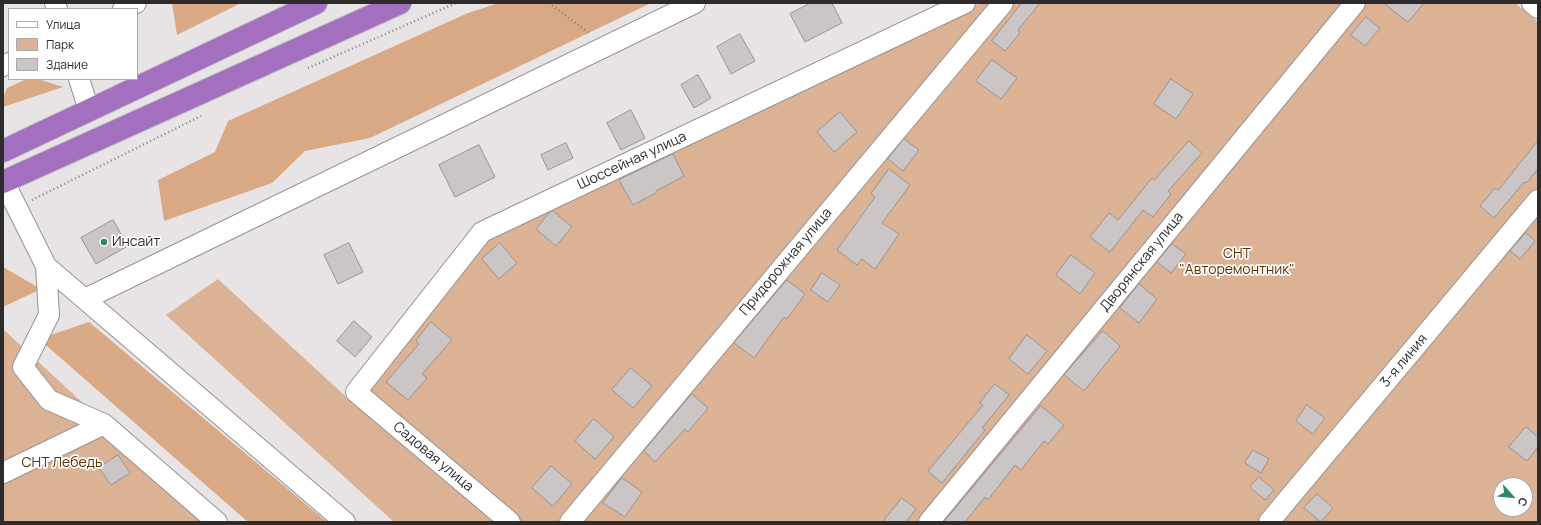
<!DOCTYPE html>
<meta charset="utf-8">
<style>
body{margin:0}
#map{position:relative;width:1541px;height:525px;overflow:hidden;background:#e8e3e5;font-family:Manrope,sans-serif}
canvas{display:block}
.frame{position:absolute;inset:0;border:4px solid #2d2b2c;pointer-events:none}
.legend{position:absolute;left:8px;top:8px;width:130px;height:72px;box-sizing:border-box;background:#fff;border:1px solid #abaaab;margin:0;padding:5px 7px;list-style:none;font-size:12px;color:#2d2b2c}
.legend li{display:flex;align-items:center;gap:8px;height:20px}
.legend b{width:20px;border:1px solid #abaaab}
.north{position:absolute;left:1493px;top:477px;width:40px;height:40px;box-sizing:border-box;background:#fff;border:1px solid #abaaab;border-radius:50%;rotate:117deg;font-size:11px;font-weight:700;line-height:16px;text-align:center;color:#2d2b2c}
.north::after{content:'';display:block;margin:auto;width:14px;height:18px;background:#2c8b64;clip-path:polygon(50% 0,100% 100%,50% 72%,0 100%)}
</style>
<div id="map">
<canvas width="1541" height="525"></canvas>
<div class="frame"></div>
<ul class="legend">
<li><b style="height:5px;background:#fff"></b>Улица</li>
<li><b style="height:11px;background:#dbb294"></b>Парк</li>
<li><b style="height:11px;background:#cbc5c5"></b>Здание</li>
</ul>
<div class="north">С</div>
</div>
<script>
const ctx = document.querySelector('canvas').getContext('2d');
ctx.lineJoin = 'round';
function fillPath(path, color) { ctx.fillStyle = color; ctx.fill(path, 'evenodd'); }
function strokePath(path, color, width, dash) { ctx.strokeStyle = color; ctx.lineWidth = width; ctx.lineCap = dash ? 'butt' : 'round'; ctx.setLineDash(dash || []); ctx.stroke(path); }
function label(font, color, halo, rows, align = 'center') {
  ctx.font = font + ' Manrope,sans-serif'; ctx.lineWidth = 3.5; ctx.setLineDash([]); ctx.textBaseline = 'middle'; ctx.strokeStyle = halo; ctx.fillStyle = color; for (const [text, x, y, turn = 0] of rows) {
    ctx.save(); ctx.translate(x, y); ctx.rotate((+turn || 0) * Math.PI / 180); ctx.textAlign = isNaN(turn) ? turn : align; if (halo) ctx.strokeText(text, 0, 0); ctx.fillText(text, 0, 0); ctx.restore();
  }
}
fillPath(new Path2D(`
 M 980,3 L 1515,3 L 1538,22 L 1538,522 L 394,522 L 166,315 L 218,279 L 356,406 L 485,241 ZM 1501,485 L 1525,485 L 1525,509 L 1501,509 Z
 M 3,329 L 211,522 L 3,522 Z`), '#dbb294');
fillPath(new Path2D(`
 M 172,3 L 241,3 L 177,35 Z
 M 499,3 L 651,3 L 370,138 L 305,151 L 272,183 L 164,221 L 158,180 L 215,152 L 228,121 L 468,13 Z
 M 27,79 L 38,79 L 63,87 L 3,107 L 3,98 L 7,88 Z
 M 3,267 L 41,289 L 3,307 Z
 M 89,322 L 327,522 L 248,522 L 39,339 Z`), '#d9a885');
const building = new Path2D(`
 M 811,3 L 832,3 L 842,23 L 805,42 L 790,14 Z
 M 1022,3 L 1040,3 L 1018,30 L 1020,33 L 1005,51 L 992,41 Z
 M 1384,3 L 1424,3 L 1408,22 Z
 M 1366,17 L 1380,28 L 1365,46 L 1351,35 Z
 M 740,34 L 755,61 L 731,74 L 717,47 Z
 M 992,60 L 1017,78 L 1001,99 L 976,81 Z
 M 698,75 L 711,98 L 694,108 L 681,85 Z
 M 1171,79 L 1193,94 L 1176,119 L 1154,104 Z
 M 631,110 L 645,138 L 621,150 L 607,123 Z
 M 840,112 L 857,132 L 834,152 L 817,132 Z
 M 904,139 L 919,150 L 903,171 L 888,159 Z
 M 1189,141 L 1202,153 L 1168,191 L 1171,194 L 1153,217 L 1143,210 L 1110,252 L 1090,237 L 1109,213 L 1118,220 L 1152,178 L 1154,180 Z
 M 1538,141 L 1538,169 L 1526,183 L 1524,182 L 1494,218 L 1480,206 L 1495,188 L 1498,190 Z
 M 566,143 L 573,158 L 548,170 L 541,155 Z
 M 479,145 L 495,177 L 455,197 L 439,165 Z
 M 673,154 L 684,176 L 656,191 L 656,193 L 633,205 L 619,180 Z
 M 889,169 L 910,185 L 882,223 L 899,234 L 875,269 L 862,259 L 857,265 L 837,250 L 875,197 L 871,194 Z
 M 553,211 L 572,227 L 556,246 L 536,229 L 549,213 Z
 M 113,220 L 128,246 L 96,264 L 81,238 Z
 M 1526,233 L 1535,241 L 1520,259 L 1510,251 Z
 M 349,243 L 363,272 L 338,284 L 324,255 Z
 M 500,243 L 517,263 L 499,279 L 482,259 Z
 M 1172,244 L 1186,254 L 1171,273 L 1157,262 Z
 M 1071,255 L 1095,273 L 1080,294 L 1056,275 Z
 M 822,273 L 840,285 L 828,302 L 811,290 Z
 M 787,280 L 805,294 L 787,319 L 784,317 L 754,358 L 734,343 Z
 M 1139,284 L 1157,299 L 1139,323 L 1120,308 Z
 M 354,321 L 372,337 L 355,357 L 337,341 Z
 M 431,322 L 452,340 L 422,374 L 427,378 L 408,400 L 386,382 L 419,344 L 416,341 Z
 M 1103,331 L 1120,346 L 1084,391 L 1064,375 Z
 M 1027,335 L 1047,351 L 1028,374 L 1009,359 Z
 M 631,368 L 652,386 L 633,408 L 612,390 Z
 M 995,384 L 1009,395 L 982,428 L 985,430 L 942,483 L 928,471 L 983,405 L 980,403 Z
 M 692,394 L 708,408 L 688,432 L 685,429 L 655,462 L 644,451 Z
 M 1307,405 L 1325,418 L 1313,434 L 1296,421 Z
 M 1041,406 L 1064,425 L 1048,444 L 1044,441 L 1021,470 L 1015,465 L 988,500 L 985,497 L 965,522 L 944,522 Z
 M 594,419 L 614,437 L 595,459 L 575,441 Z
 M 1526,427 L 1538,437 L 1538,447 L 1527,461 L 1509,447 Z
 M 1253,450 L 1269,459 L 1261,473 L 1245,463 Z
 M 118,455 L 130,473 L 111,485 L 99,468 Z
 M 551,466 L 572,484 L 553,506 L 532,488 Z
 M 1259,477 L 1274,490 L 1265,500 L 1250,487 Z
 M 622,478 L 642,492 L 625,517 L 603,503 Z
 M 1317,494 L 1333,508 L 1321,522 L 1304,508 Z
 M 902,498 L 916,509 L 906,522 L 883,522 Z`);
fillPath(building, '#cbc5c5');
strokePath(building, '#999494', 1);
const street = new Path2D(`
 M 55,3 L 57,9
 M 1532,3 L 1538,8
 M 123,9 L 136,3
 M 3,66 L 9,63
 M 79,79 L 89,110
 M 4,182 L 46,266 L 49,315 L 23,367 L 49,400 L 104,424 L 217,522
 M 46,266 L 345,522
 M 85,299 L 695,3
 M 3,473 L 104,424
 M 510,522 L 356,392 L 482,232 L 965,3
 M 570,522 L 1003,3
 M 929,522 L 1355,3
 M 1269,522 L 1538,200`);
const highway = new Path2D(`
 M 3,151 L 316,3
 M 3,182 L 400,3`);
strokePath(street, '#979294', 22);
strokePath(highway, '#c0bfc0', 24);
strokePath(new Path2D(`
 M 549,3 L 590,34
 M 308,68 L 456,3
 M 32,200 L 201,116`), '#848082', 2.5, [1, 3]);
strokePath(street, '#fff', 20);
strokePath(highway, '#a270be', 22);
for (const [x, y, r, color] of [
 [104,242,4,"#2c8b64"]
]) { const dot = new Path2D(); dot.arc(x, y, r, 0, 2 * Math.PI); ctx.fillStyle = color; ctx.fill(dot); strokePath(dot, '#fff', 1.5); }
label('14px', '#2d2b2c', '#fff', [
 ["Шоссейная улица",632,161,-25],
 ["Придорожная улица",786,262,-50],
 ["Дворянская улица",1142,262,-51],
 ["3-я линия",1404,361,-50],
 ["Садовая улица",433,457,40]
]);
label('14px', '#2d2b2c', '#fff', [
 ["Инсайт",112,242]
], 'left');
label('14px', '#5f3206', '#fff', [
 ["СНТ",1237,254],
 ["\"Авторемонтник\"",1237,270],
 ["СНТ Лебедь",62,463]
]);
</script>
